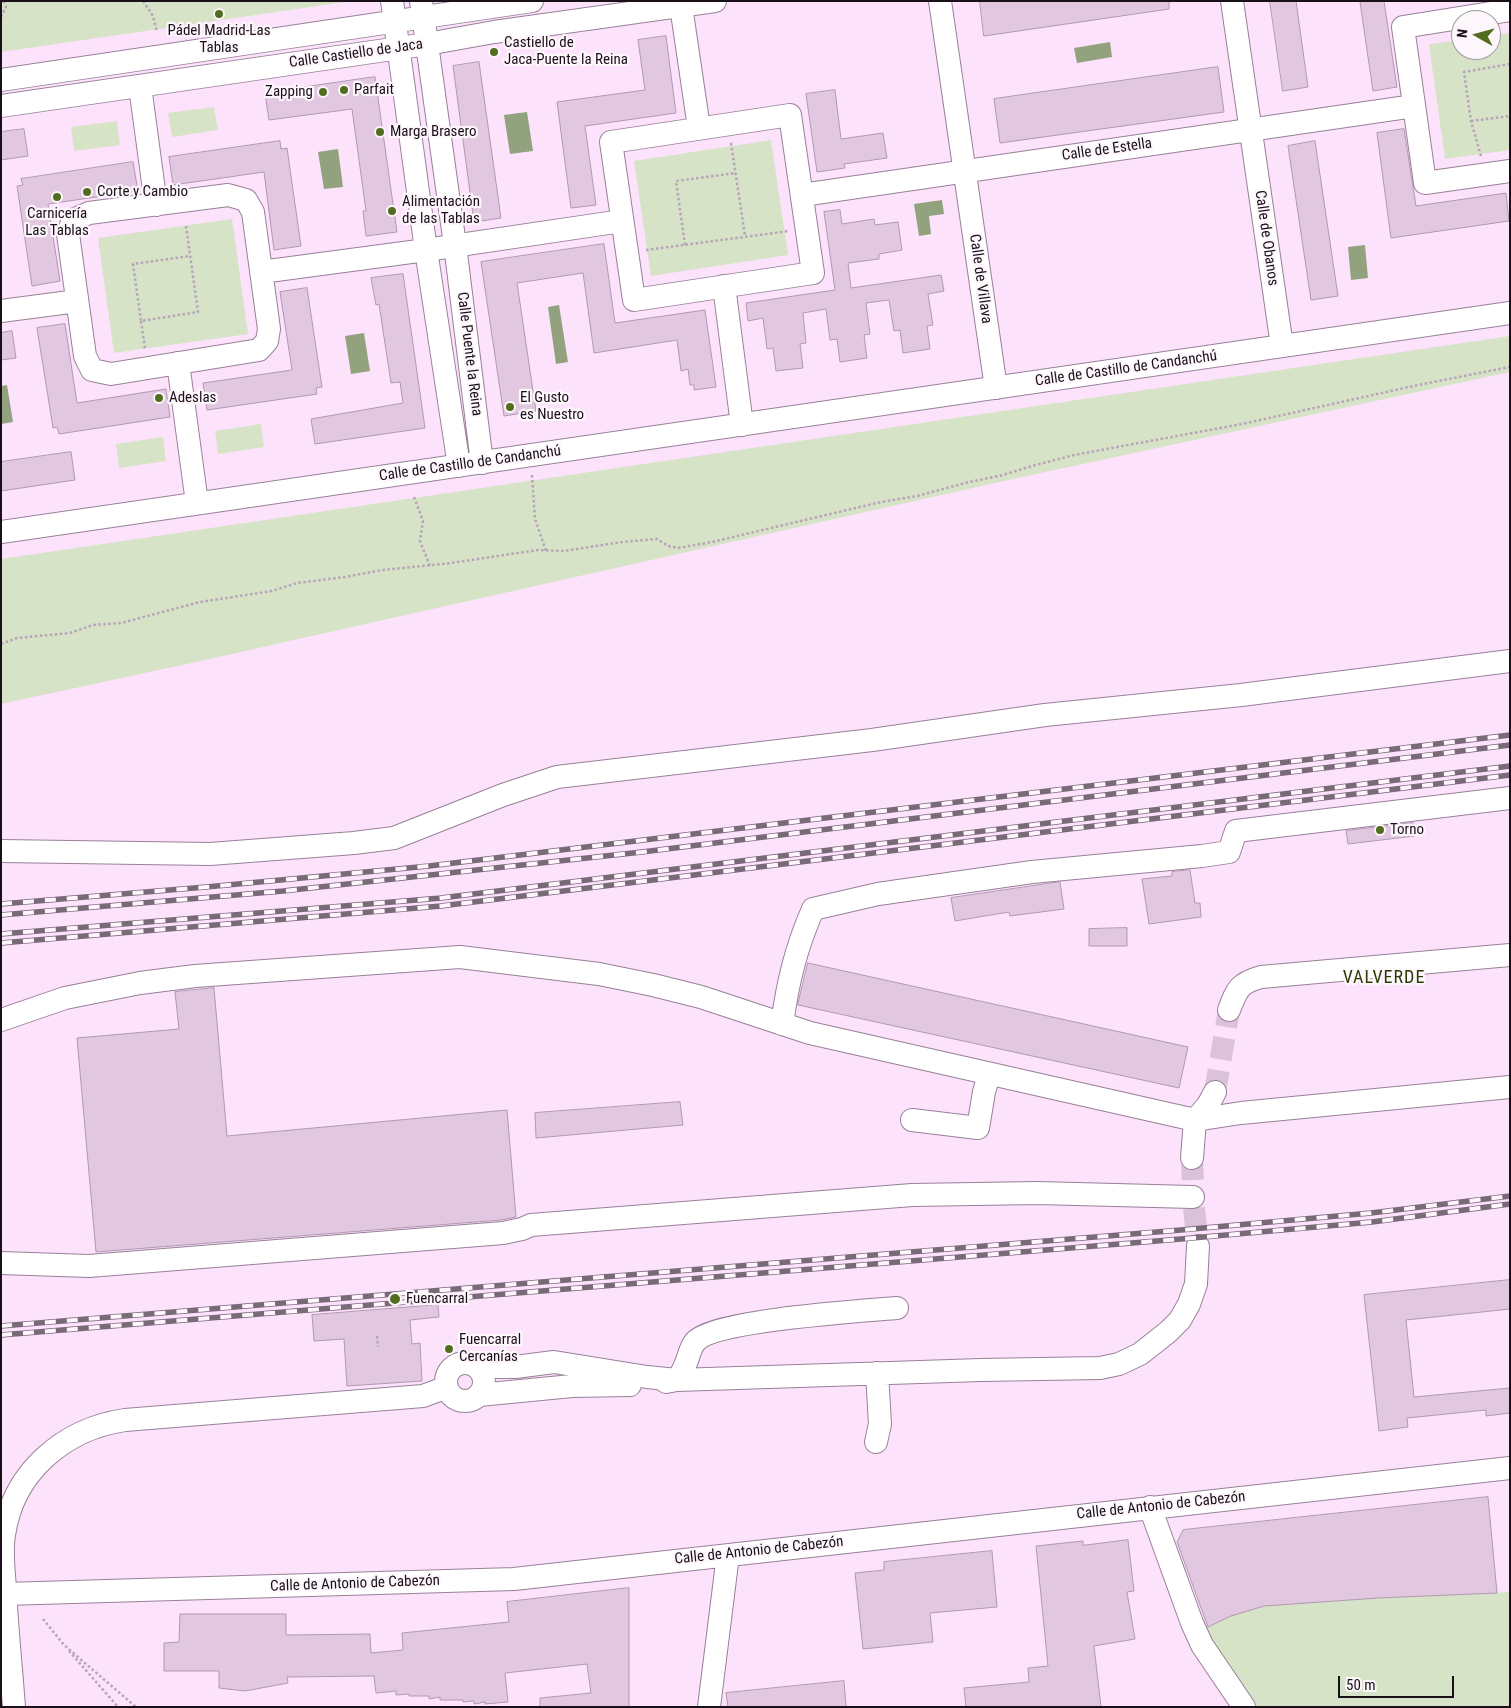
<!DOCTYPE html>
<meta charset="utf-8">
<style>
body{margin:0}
#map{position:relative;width:1511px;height:1708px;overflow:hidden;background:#fde2fc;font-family:"Roboto Condensed",sans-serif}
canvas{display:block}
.frame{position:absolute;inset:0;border:2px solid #191019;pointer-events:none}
.north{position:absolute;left:1451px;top:10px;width:50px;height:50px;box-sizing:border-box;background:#fdf7fc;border:1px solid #a29ba1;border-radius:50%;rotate:277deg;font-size:14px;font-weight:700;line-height:20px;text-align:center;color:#191019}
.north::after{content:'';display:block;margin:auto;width:18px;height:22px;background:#526d20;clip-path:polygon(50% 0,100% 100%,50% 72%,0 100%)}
.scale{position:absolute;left:1338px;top:1676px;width:116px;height:22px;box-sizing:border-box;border:2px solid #191019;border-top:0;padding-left:6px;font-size:15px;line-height:18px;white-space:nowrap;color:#191019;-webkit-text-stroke:4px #fdf7fc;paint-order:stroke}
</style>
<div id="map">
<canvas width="1511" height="1708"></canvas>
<div class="frame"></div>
<div class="north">N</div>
<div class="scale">50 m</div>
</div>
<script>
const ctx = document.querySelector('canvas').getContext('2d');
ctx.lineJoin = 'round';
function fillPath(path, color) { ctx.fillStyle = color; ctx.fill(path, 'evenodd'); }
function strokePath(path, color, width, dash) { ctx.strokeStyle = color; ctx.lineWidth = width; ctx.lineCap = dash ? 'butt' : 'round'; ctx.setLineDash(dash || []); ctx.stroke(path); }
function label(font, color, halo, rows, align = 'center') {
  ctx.font = font + ' "Roboto Condensed",sans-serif'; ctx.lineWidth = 4.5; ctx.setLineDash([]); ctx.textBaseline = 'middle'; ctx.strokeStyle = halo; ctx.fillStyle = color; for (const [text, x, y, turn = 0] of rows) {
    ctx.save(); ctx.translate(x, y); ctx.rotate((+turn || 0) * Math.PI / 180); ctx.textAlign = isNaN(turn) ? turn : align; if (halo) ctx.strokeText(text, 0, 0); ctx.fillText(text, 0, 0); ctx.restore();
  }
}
fillPath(new Path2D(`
 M 1,1 L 352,1 L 1,52 Z
 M 1510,33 L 1510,150 L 1445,159 L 1429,44 L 1461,40 L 1461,50 L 1491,50 L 1491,35 Z
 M 214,107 L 218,130 L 172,137 L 168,113 Z
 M 117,121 L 120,145 L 74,151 L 71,127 Z
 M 771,140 L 788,255 L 651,276 L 634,161 Z
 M 232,219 L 248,334 L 114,353 L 98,238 Z
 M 1510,336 L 1510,372 L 1004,481 L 187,664 L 1,704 L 1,559 Z
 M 261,424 L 264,447 L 218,454 L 215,431 Z
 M 163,437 L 166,461 L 119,468 L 116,444 Z
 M 1510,1592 L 1510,1707 L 1257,1707 L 1204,1628 L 1231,1616 L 1264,1606 L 1378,1598 Z`), '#d6e3c7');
fillPath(new Path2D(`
 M 1110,42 L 1112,57 L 1077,63 L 1074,48 Z
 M 527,112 L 533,151 L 510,154 L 504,115 Z
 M 338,149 L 343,187 L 324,189 L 318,152 Z
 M 942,200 L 944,214 L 929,216 L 931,234 L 919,236 L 914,204 Z
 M 1365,245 L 1368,278 L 1351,280 L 1348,247 Z
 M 559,305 L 568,362 L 556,364 L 548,307 Z
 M 364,333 L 370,371 L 351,374 L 345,336 Z
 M 7,385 L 13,422 L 1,424 L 1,386 Z`), '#92a27e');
const building = new Path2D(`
 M 980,1 L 1169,1 L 1169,9 L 984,36 Z
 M 1270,1 L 1296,1 L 1308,87 L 1283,91 Z
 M 1368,1 L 1384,1 L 1397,87 L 1373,91 L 1360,2 Z
 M 666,36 L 676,113 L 585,126 L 596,205 L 571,208 L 557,102 L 645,90 L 638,40 Z
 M 479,62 L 501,218 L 474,222 L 453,66 Z
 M 1218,67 L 1224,112 L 1000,143 L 994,99 Z
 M 375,77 L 397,232 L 366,236 L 363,211 L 366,211 L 352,109 L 269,120 L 265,93 Z
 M 835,90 L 841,139 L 883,133 L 887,158 L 844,164 L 845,168 L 817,172 L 806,94 Z
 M 24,129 L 28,156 L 1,160 L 1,132 Z
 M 1404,129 L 1416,206 L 1506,193 L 1509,221 L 1391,238 L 1377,133 Z
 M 280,141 L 281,149 L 287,148 L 301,246 L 274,250 L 264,172 L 173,185 L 169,157 Z
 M 1315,141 L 1338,296 L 1311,300 L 1288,146 Z
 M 133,162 L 138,191 L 48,204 L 60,281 L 32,286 L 17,186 L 23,185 L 21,179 Z
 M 840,210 L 842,224 L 874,219 L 875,225 L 898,222 L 902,250 L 879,254 L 879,259 L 848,263 L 851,288 L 941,275 L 944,291 L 928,294 L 933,325 L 927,326 L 930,349 L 903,353 L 900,330 L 894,331 L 889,300 L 866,303 L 870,334 L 864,335 L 867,358 L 840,362 L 837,339 L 830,340 L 826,309 L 803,313 L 806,343 L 800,344 L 803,368 L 776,371 L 773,348 L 767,349 L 763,318 L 748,321 L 746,303 L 835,290 L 824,212 Z
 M 604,244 L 615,323 L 705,310 L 716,387 L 694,390 L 694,385 L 690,385 L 688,369 L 681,371 L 677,340 L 594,353 L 583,273 L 517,283 L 536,411 L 504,416 L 481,262 Z
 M 403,274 L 425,428 L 315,444 L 311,419 L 403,403 L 400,382 L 391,383 L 379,304 L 376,305 L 371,278 Z
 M 307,288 L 322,387 L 316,388 L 317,394 L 207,410 L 203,383 L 292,370 L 280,292 Z
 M 65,324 L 77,403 L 166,389 L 170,417 L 59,434 L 57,427 L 53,428 L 37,328 Z
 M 12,331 L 16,358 L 1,360 L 1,333 Z
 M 71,452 L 75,480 L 1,491 L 1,462 Z
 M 1413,823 L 1415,836 L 1348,844 L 1346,831 Z
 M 1190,870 L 1195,903 L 1200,903 L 1201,917 L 1149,924 L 1142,879 L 1172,876 L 1172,872 Z
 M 1060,882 L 1064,909 L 1010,916 L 1009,912 L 955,921 L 951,898 Z
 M 1127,928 L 1127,946 L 1089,946 L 1089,929 Z
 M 808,963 L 1188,1047 L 1179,1088 L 798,1005 Z
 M 214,988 L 227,1136 L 507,1110 L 516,1217 L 501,1220 L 96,1252 L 77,1038 L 179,1029 L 175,992 Z
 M 680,1102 L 683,1125 L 536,1138 L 535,1113 Z
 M 1510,1280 L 1510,1309 L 1406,1320 L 1414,1397 L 1510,1388 L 1510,1413 L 1486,1416 L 1486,1410 L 1407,1418 L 1408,1427 L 1379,1431 L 1364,1295 Z
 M 438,1305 L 439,1317 L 410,1320 L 412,1344 L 420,1343 L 422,1381 L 347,1386 L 344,1339 L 314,1341 L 312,1315 Z
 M 1488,1497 L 1497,1593 L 1378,1598 L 1264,1606 L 1231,1616 L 1208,1627 L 1177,1542 L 1183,1530 Z
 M 1128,1540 L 1134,1591 L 1127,1592 L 1135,1639 L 1094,1646 L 1101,1707 L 966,1707 L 964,1688 L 1029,1682 L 1028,1668 L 1048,1666 L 1036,1546 L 1083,1541 L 1083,1545 Z
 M 992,1551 L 997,1607 L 930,1613 L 933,1642 L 863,1649 L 855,1573 L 884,1570 L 884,1562 Z
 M 629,1588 L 629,1707 L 540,1707 L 540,1698 L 591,1693 L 587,1664 L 505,1673 L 508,1702 L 485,1704 L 485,1702 L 474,1704 L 474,1701 L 463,1702 L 463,1700 L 440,1700 L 440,1697 L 429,1699 L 429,1696 L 409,1696 L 409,1694 L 396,1695 L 396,1691 L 376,1693 L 374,1676 L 287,1677 L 288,1683 L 245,1691 L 219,1688 L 219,1671 L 164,1671 L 164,1643 L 179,1642 L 180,1614 L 286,1614 L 286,1635 L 370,1634 L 371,1653 L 403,1650 L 402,1633 L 509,1622 L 507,1602 Z
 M 844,1681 L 846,1707 L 728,1707 L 726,1693 Z`);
fillPath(building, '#e1c7e0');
strokePath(building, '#b198b0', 1);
strokePath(new Path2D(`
 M 1215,1092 L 1229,1010
 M 1192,1158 L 1193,1185
 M 1194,1208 L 1198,1246`), '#dbc2da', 22, [22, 11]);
const minor = new Path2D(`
 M 392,1 L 426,250 L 459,466
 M 421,1 L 455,245 L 482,463
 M 940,1 L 996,388
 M 1232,1 L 1282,346
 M 681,6 L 699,128
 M 1510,10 L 1403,27 L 1425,183 L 1510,171
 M 1,80 L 532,1
 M 140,86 L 156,205
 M 1,106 L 427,44 L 494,32 L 715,1
 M 790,115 L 813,273 L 634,300 L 611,142 Z
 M 228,195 L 246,200 L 253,212 L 269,329 L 267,341 L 259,350 L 111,374 L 92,370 L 85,356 L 68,234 L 73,220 L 89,213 Z
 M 802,195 L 1414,106
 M 261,272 L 426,250 L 622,221
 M 724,286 L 742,425
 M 1,311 L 77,301
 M 178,363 L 197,503
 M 1,532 L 1510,313
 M 1,851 L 210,854 L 354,843 L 394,838 L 503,795 L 557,777 L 872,740 L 1045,715 L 1241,695 L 1510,661
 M 1229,1010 C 1237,989 1239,983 1261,977 L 1510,955
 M 1,1020 L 65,998 L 140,983 L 195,976 L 460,957 L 599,974 L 653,985 L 701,997 L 810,1033 L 1195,1120 L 1241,1113 L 1510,1087
 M 782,1024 C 788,981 796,948 813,909 L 878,894 L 1032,872 L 1202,856 L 1229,852 L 1236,831 L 1510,798
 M 912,1120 L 978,1128 L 984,1092 L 989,1074
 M 1192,1158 L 1195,1120 L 1208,1105 L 1215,1092
 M 1,1263 L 89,1266 L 503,1233 L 522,1229 L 531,1225 L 912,1195 L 1037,1193 L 1193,1197
 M446 1382a19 19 0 1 1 38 0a19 19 0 1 1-38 0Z
 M 477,1367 L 515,1367 L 554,1362 L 647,1377 L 677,1380 L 981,1370 L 1100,1368 L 1119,1364 L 1140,1354 L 1168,1332 L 1180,1320 L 1189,1304 L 1196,1284 L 1198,1246
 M 666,1382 L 677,1380 C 681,1374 684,1369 686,1363 C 689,1356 690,1348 695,1342 C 713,1320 863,1311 897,1308
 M 479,1395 L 572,1386 L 630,1385
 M 876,1442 L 880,1424 L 877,1373
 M 1150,1507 L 1192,1623 L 1202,1645 L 1244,1707
 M 5,1594 L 514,1579 L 1510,1468
 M 14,1707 C 11,1667 7,1628 5,1589 C 4,1571 1,1552 4,1535 C 13,1472 64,1429 125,1420 L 423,1396 L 447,1387
 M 709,1707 L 728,1555`);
strokePath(minor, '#988198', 24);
strokePath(new Path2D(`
 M 143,1 L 153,16 L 157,32
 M 1,17 L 6,7 L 4,1
 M 1471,121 L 1510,116
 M 731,143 L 745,236
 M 1481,156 L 1471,121 L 1464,72 L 1510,64
 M 186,226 L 198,312 L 141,321 L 133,264 L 190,256
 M 685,245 L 676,181 L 736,173
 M 646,250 L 789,231
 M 141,321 L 145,349
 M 532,475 L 535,519 L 546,551
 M 414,497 L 423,521 L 420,541 L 430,566
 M 1,644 L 17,638 L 70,633 L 93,625 L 121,623 L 200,602 L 272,591 L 297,583 L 345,577 L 382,570 L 451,563 L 538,550 L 564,551 L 622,542 L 657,539 L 668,546 L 678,548 L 712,542 L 881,502 L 917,496 L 969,482 L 1003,475 L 1032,466 L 1074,455 L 1242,424 L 1418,385 L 1510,367
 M 377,1336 L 378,1347
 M 43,1619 L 64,1645 L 136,1707
 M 69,1651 L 118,1707`), '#b8a3b8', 2.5, [2.5, 2.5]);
strokePath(minor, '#fff', 22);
const rail = new Path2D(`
 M 1,904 L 206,887 L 429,866 L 1510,735
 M 1,915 L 283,891 L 642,852 L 1510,745
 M 1,934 L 441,898 L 1510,766
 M 1,943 L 441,906 L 1510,775
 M 1,1326 L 1181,1230 L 1371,1213 L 1510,1196
 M 1,1335 L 1181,1239 L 1372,1222 L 1510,1204`);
strokePath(rail, '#796979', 5.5);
strokePath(rail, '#fdf7fc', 4, [11]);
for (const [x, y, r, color] of [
 [219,14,5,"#526d20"],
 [494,52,5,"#526d20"],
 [344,90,5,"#526d20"],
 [323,92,5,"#526d20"],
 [380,132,5,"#526d20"],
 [87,192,5,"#526d20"],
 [57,197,5,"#526d20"],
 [392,211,5,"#526d20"],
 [159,398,5,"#526d20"],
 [510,407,5,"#526d20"],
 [1380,830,5,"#526d20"],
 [395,1299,6,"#526d20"],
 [449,1349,5,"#526d20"]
]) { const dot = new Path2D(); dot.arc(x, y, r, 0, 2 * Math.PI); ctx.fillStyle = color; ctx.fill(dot); strokePath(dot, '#fdf7fc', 2); }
label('15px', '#191019', '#fdf7fc', [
 ["Pádel Madrid-Las",219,31,"center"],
 ["Tablas",219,48,"center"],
 ["Castiello de",504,43],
 ["Jaca-Puente la Reina",504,60],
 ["Parfait",354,90],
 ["Zapping",313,92,"right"],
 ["Marga Brasero",390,132],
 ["Corte y Cambio",97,192],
 ["Alimentación",402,202],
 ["de las Tablas",402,219],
 ["Carnicería",57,214,"center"],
 ["Las Tablas",57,231,"center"],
 ["Adeslas",169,398],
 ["El Gusto",520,398],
 ["es Nuestro",520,415],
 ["Torno",1390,830],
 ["Fuencarral",406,1299],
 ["Fuencarral",459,1340],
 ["Cercanías",459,1357]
], 'left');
label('15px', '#191019', '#fdf7fc', [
 ["Calle Castiello de Jaca",356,54,-8],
 ["Calle de Estella",1107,150,-8],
 ["Calle de Obanos",1266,238,82],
 ["Calle de Villava",980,279,82],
 ["Calle Puente la Reina",469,354,83],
 ["Calle de Castillo de Candanchú",1126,369,-8],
 ["Calle de Castillo de Candanchú",470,464,-8],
 ["Calle de Antonio de Cabezón",1161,1506,-6],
 ["Calle de Antonio de Cabezón",759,1551,-6],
 ["Calle de Antonio de Cabezón",355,1584,-2]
]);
ctx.letterSpacing = '1px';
label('18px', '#2a3c04', '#fdf7fc', [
 ["VALVERDE",1384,978]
]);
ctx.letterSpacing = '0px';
</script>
